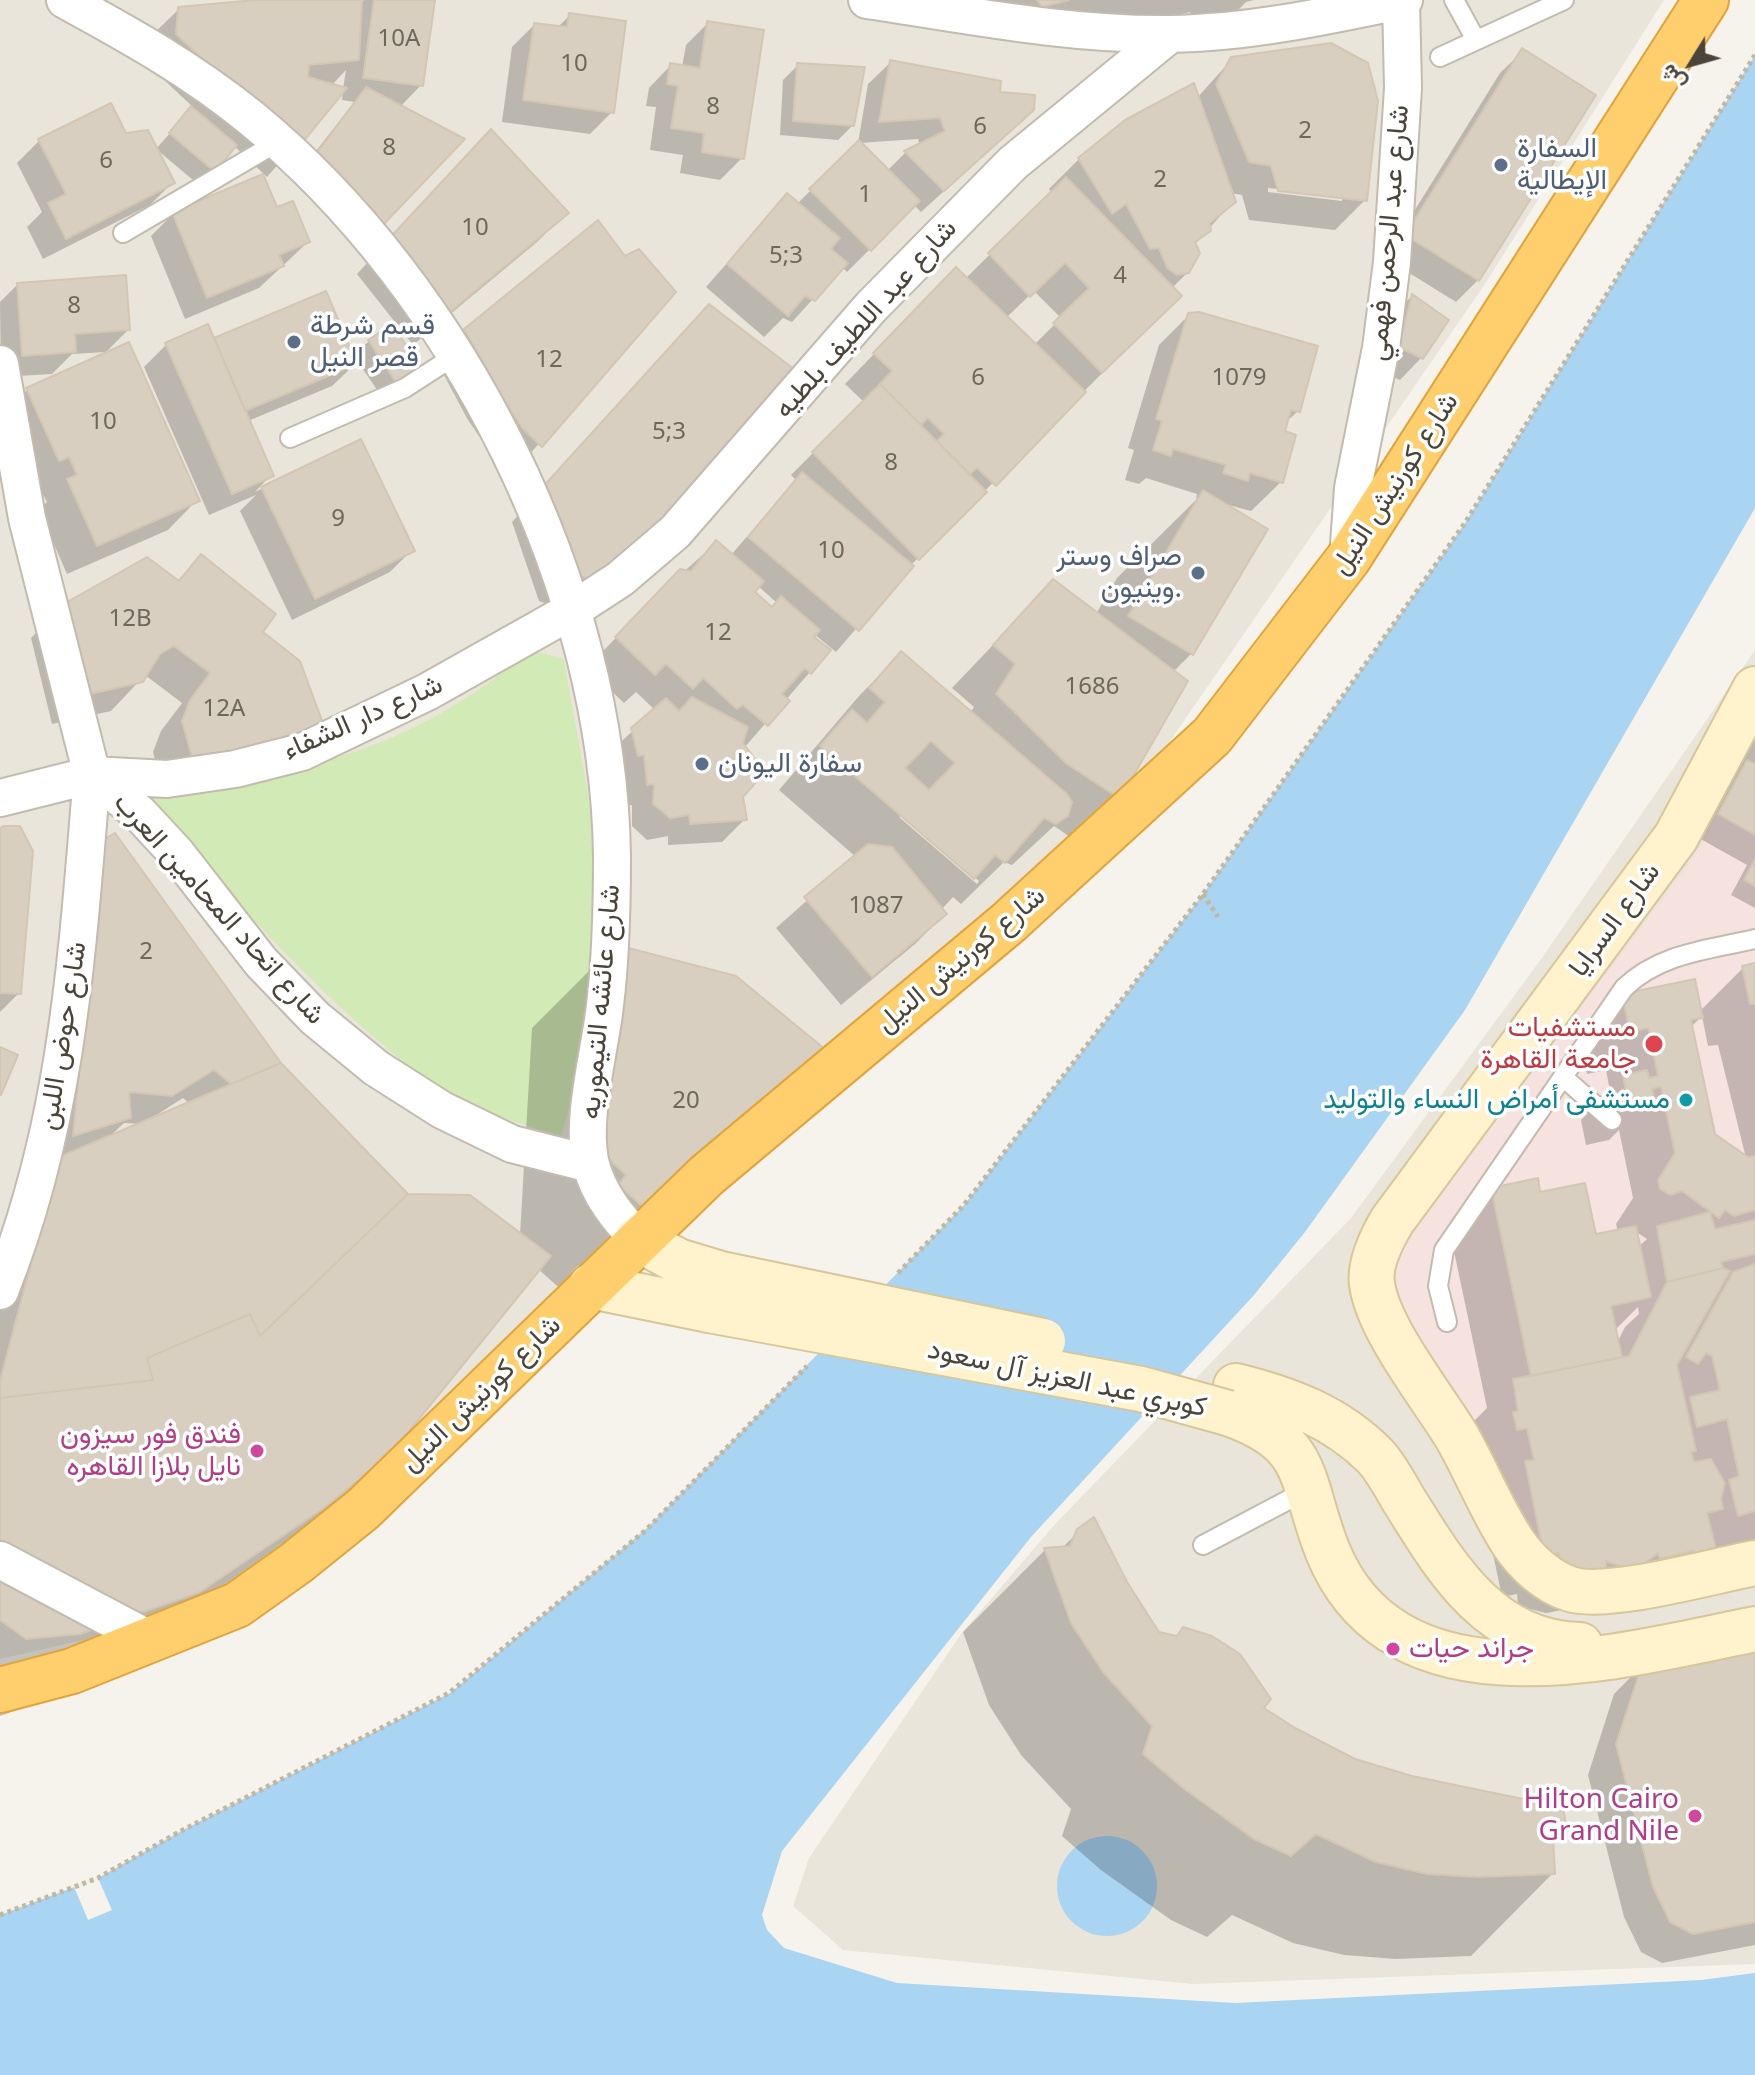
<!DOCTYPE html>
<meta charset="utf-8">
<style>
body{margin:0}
#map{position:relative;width:1755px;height:2075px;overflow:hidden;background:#f6f3ec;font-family:"Noto Sans",Vazirmatn,sans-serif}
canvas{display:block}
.north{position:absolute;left:1651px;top:24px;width:80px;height:80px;-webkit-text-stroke:6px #fff;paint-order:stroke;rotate:233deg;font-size:22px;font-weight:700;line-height:32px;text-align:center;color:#4b4439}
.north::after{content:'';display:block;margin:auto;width:28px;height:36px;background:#4b4439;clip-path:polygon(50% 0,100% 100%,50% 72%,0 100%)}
</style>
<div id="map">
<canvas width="1755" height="2075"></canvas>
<div class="north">ش</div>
</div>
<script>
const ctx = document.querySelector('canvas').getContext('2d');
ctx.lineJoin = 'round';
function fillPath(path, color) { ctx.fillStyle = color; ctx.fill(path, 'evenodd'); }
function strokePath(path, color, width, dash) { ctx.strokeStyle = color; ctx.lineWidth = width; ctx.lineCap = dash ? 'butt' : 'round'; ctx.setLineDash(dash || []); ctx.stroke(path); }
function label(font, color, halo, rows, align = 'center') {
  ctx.font = font + ' "Noto Sans",Vazirmatn,sans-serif'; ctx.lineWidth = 7; ctx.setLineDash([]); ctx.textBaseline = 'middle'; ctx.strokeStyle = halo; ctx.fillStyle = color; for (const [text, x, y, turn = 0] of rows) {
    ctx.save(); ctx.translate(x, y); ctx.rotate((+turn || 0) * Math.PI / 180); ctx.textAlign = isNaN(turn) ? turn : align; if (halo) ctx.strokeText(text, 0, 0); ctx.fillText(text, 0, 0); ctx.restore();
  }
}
fillPath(new Path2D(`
 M 0,0 L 1664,0 L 1485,284 L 1128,802 L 387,1469 L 175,1619 L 0,1659 Z
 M 1755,650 L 1755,1964 L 1193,1984 L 843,1950 L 793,1906 L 809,1858 L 961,1634 L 1056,1523 L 1351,1218 L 1539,962 Z`), '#eae5da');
fillPath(new Path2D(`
 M 1755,746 L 1755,1541 L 1582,1578 L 1517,1536 L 1398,1301 L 1396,1267 L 1408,1236 L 1698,852 Z`), '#f6e3e0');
fillPath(new Path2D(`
 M 530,650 L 564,659 C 574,724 591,792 595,858 C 600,950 588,1048 561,1136 C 528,1126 494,1116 463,1101 C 427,1084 399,1058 369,1033 C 286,960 214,877 142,793 C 201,783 262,774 322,761 C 396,744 473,700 530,650 Z`), '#d2eab5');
fillPath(new Path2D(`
 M 1755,55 L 1755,508 L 1465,1010 L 1305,1232 L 1254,1295 L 1031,1537 L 782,1851 L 762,1915 L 767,1930 L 784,1948 L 897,1983 L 1235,2003 L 1701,1980 L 1755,1973 L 1755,2075 L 0,2075 L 0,1915 L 98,1878 L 181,1831 L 450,1693 L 646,1529 L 964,1205 L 1203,894 L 1465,523 Z
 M1057 1886a50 50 0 1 1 100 0a50 50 0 1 1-100 0Z`), '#a9d4f2');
fillPath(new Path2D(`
 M 98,1878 L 112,1910 L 88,1920 L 74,1887 Z`), '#f6f3ec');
fillPath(new Path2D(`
 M 279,0 L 360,0 L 360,4 L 364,0 L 433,0 L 421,85 L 400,107 L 358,246 L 293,181 L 354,102 L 342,100 L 343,90 L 267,177 L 234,146 L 199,185 L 156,149 L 193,107 L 147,64 L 149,38 L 179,9 ZM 346,70 L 343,89 L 331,86 Z
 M 998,0 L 1254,0 L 1246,2 L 1232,16 L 1193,25 L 1190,12 L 1089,33 L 1003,24 Z
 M 570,15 L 612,112 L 590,134 L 502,122 L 512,47 L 534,25 L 557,28 Z
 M 708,23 L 742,158 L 720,180 L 680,173 L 683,155 L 650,150 L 656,107 L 646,106 L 649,88 L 671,65 L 682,67 L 686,45 Z
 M 1523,51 L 1593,96 L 1478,280 L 1456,302 L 1385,258 L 1500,73 Z
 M 1232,59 L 1365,200 L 1335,230 L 1249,220 L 1242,195 L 1230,193 L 1233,202 L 1194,245 L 1188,272 L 1172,288 L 1179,296 L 910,566 L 836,652 L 814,634 L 812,637 L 810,672 L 744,748 L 740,796 L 744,820 L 722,842 L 668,845 L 668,836 L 647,840 L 632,826 L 632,805 L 626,806 L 610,752 L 655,710 L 636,692 L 624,703 L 587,668 L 651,601 L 716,543 L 731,555 L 796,480 L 791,475 L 864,402 L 845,384 L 927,299 L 965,279 L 1052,193 L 1049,189 L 1079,159 L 1197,98 ZM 1268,188 L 1342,196 L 1342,201 L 1268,192 ZM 1034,291 L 1061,318 L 1034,345 L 1006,318 ZM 758,586 L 777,603 L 771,609 L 752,593 Z
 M 891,62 L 998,94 L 1009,132 L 921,212 L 914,205 L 847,272 L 842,267 L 792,322 L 783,318 L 764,337 L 706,287 L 787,195 L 797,204 L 858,143 L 868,84 ZM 918,139 L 920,146 L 905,153 L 887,171 L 859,143 Z
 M 798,65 L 853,125 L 838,140 L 780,135 L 783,80 Z
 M 110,105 L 125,135 L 172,183 L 150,205 L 43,259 L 27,227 L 42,212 L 17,163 L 39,141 Z
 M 462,161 L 566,213 L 537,242 L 413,345 L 357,274 Z
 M 276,210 L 308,242 L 259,288 L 185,319 L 151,236 L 173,214 Z
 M 625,259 L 674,292 L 511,475 L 494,458 L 468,420 L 436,360 L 465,331 Z
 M 18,284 L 128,330 L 106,352 L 72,354 L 52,374 L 1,377 L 0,302 Z
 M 1412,296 L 1422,357 L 1400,380 L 1378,370 L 1390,318 Z
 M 709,306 L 622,562 L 558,608 L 539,601 L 512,522 Z
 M 1189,315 L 1298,411 L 1285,423 L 1281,482 L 1251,511 L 1225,504 L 1265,530 L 1191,654 L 1173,672 L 1118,798 L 1076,841 L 1054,826 L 1012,865 L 1004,862 L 961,904 L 953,897 L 941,910 L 945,914 L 915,944 L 841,1005 L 776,928 L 856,857 L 779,790 L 859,696 L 901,653 L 970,713 L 974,707 L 952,688 L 1054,581 L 1096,614 L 1117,578 L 1196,500 L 1197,494 L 1146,478 L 1139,484 L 1125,480 L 1134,450 L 1128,448 L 1159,345 ZM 902,815 L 979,881 L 977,884 L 899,817 Z
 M 213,341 L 355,364 L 332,386 L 248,421 L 271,475 L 255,492 L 360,442 L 412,550 L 390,572 L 292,620 L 240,511 L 256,495 L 209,515 L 144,367 L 166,345 Z
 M 369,341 L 419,368 L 382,397 L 354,356 Z
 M 27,390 L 197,500 L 168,530 L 67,574 L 39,510 L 47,502 L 0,417 Z
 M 201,557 L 322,725 L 164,792 L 153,752 L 161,731 L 182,703 L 145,675 L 111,711 L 52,724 L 31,638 L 61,608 L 176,582 Z
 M 1755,714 L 1755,908 L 1731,895 L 1747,865 L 1697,837 Z
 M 0,830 L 19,993 L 0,1012 Z
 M 114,836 L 279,1064 L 407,1196 L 520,1235 L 532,1028 L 614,946 L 694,1173 L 572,1299 L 538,1269 L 388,1454 L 301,1541 L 112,1677 L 0,1716 L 0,1303 ZM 183,1098 L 190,1104 L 156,1118 L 155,1116 ZM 124,1123 L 141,1124 L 108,1138 Z
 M 1755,965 L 1755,1542 L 1567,1605 L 1562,1610 L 1546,1613 L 1518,1606 L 1517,1594 L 1502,1597 L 1483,1506 L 1471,1424 L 1487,1408 L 1450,1232 L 1492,1189 L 1539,1194 L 1595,1237 L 1618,1232 L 1616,1224 L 1633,1198 L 1619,1130 L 1609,1140 L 1586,1145 L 1581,1120 L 1610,1091 L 1606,1070 L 1587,1074 L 1580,1038 L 1623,996 L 1700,1011 L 1743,968 ZM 1702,1016 L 1708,1046 L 1718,1045 L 1746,1158 L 1714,1135 L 1691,1027 ZM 1638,1233 L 1647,1239 L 1638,1247 L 1635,1234 ZM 1638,1307 L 1639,1314 L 1625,1327 L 1617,1343 L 1614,1331 Z
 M 1079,1531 L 1125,1583 L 1158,1633 L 1175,1638 L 1183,1629 L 1262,1709 L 1355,1761 L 1564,1825 L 1551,1838 L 1553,1873 L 1471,1956 L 1396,1959 L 1344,1955 L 1293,1943 L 1232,1915 L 1207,1937 L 1171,1920 L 1101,1870 L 1062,1836 L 1071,1809 L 1021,1755 L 989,1705 L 963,1632 L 1045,1550 L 1061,1549 Z
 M 1755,1643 L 1755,1945 L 1662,1963 L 1641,1952 L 1624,1917 L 1588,1775 L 1614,1694 L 1644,1664 Z`), '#0003');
const building = new Path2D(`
 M 255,0 L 362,0 L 359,60 L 309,65 L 308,77 L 347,88 L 297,149 L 176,34 L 178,7 Z
 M 374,0 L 435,0 L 423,86 L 363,78 Z
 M 1037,0 L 1069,0 L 1042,7 Z
 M 569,13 L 626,21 L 614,113 L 523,100 L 534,23 L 567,27 Z
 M 707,21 L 764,30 L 744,159 L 702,152 L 704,133 L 671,128 L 678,86 L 667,84 L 670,63 L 700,68 Z
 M 1331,43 L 1368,63 L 1378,101 L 1367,201 L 1278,191 L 1271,166 L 1249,162 L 1216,84 L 1231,57 Z
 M 1522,48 L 1596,95 L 1479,281 L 1405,235 Z
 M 890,60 L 1001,81 L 1000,92 L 1035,95 L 1034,110 L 944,191 L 904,151 L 945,131 L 940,118 L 879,122 Z
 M 797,63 L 865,67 L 854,126 L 793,121 Z
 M 1194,83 L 1236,202 L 1210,223 L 1211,231 L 1195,242 L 1200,253 L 1189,273 L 1177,275 L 1167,268 L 1159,248 L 1150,249 L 1126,204 L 1112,214 L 1078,158 L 1125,120 Z
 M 366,87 L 465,139 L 382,226 L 314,157 Z
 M 111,103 L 126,133 L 148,130 L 175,183 L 66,239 L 48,203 L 66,194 L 38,139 Z
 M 191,106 L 237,145 L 215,172 L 169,133 Z
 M 491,129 L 569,213 L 444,317 L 385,243 Z
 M 859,140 L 920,201 L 871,251 L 809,189 Z
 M 263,174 L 277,207 L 293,201 L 310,242 L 279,255 L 284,266 L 207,298 L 172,212 Z
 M 1066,177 L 1182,296 L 1102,373 L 1053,323 L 1089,288 L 1065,263 L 1030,297 L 988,253 Z
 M 787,193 L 840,238 L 831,249 L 848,263 L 815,301 L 805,296 L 788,316 L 727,264 Z
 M 598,220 L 625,256 L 639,249 L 676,292 L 542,447 L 523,429 L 497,390 L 464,329 Z
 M 956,267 L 1086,392 L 996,486 L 977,468 L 970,474 L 937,441 L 944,434 L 928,418 L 921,425 L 880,384 L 892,371 L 873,353 Z
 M 126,275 L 130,330 L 75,334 L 76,352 L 22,356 L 17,283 Z
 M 326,291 L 357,364 L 245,411 L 214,338 Z
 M 1412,294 L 1449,320 L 1423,359 L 1399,347 Z
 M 709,304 L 799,373 L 623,564 L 588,579 L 568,572 L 540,490 Z
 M 1199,312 L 1318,346 L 1300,412 L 1291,410 L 1285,431 L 1296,435 L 1283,483 L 1250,473 L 1248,481 L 1223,473 L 1226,465 L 1173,449 L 1171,456 L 1153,450 L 1162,421 L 1156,419 L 1188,313 Z
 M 208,324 L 274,476 L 232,494 L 165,343 Z
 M 392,324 L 421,368 L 397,384 L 368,340 Z
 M 129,342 L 200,501 L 97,546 L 67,479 L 77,475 L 69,457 L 59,461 L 26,388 Z
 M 880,384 L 987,492 L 919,560 L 812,452 Z
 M 361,439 L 415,551 L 315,599 L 261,487 Z
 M 802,472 L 914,566 L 859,631 L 748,537 Z
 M 1203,490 L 1268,529 L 1193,655 L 1128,616 Z
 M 716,540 L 764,581 L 755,592 L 772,607 L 781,596 L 820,630 L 814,637 L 831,650 L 811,674 L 805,668 L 782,694 L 790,701 L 768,726 L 743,705 L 737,709 L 703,678 L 693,689 L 666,664 L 655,675 L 615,637 L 680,569 L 691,571 Z
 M 201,554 L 276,614 L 263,632 L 300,661 L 324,726 L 194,764 L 182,721 L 190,700 L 210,673 L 174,646 L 160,654 L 143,682 L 81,696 L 60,606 L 147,557 L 179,581 Z
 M 1053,579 L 1188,681 L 1120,799 L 1067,764 L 996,694 L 1015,664 L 993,645 Z
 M 901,651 L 1067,794 L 1072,802 L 1068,816 L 1056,824 L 1044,818 L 1005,863 L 995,855 L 974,879 L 820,746 L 852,709 L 867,723 L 885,702 L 869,688 ZM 931,741 L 955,763 L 929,790 L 905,768 Z
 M 692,697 L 748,727 L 743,743 L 765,772 L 743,797 L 747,820 L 690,824 L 689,815 L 670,818 L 653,804 L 654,784 L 647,785 L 644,755 L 638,756 L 631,728 L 666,698 L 679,711 Z
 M 1747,760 L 1755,764 L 1755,835 L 1718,814 Z
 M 4,826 L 20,826 L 33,851 L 21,994 L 0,993 L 0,828 Z
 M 115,833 L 281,1063 L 231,1084 L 214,1070 L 172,1096 L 129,1092 L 131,1118 L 73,1136 L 101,841 Z
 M 868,844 L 892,847 L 947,914 L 872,977 L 804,897 Z
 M 1755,859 L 1755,886 L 1744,880 Z
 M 613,944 L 736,976 L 826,1050 L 656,1218 L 618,1185 L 626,1175 L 601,1152 Z
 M 1755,963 L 1755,1004 L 1750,1004 L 1742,966 Z
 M 1695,979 L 1703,1018 L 1691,1020 L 1715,1134 L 1748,1157 L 1755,1156 L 1755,1210 L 1734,1216 L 1725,1210 L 1719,1218 L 1682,1191 L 1670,1195 L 1660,1189 L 1658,1180 L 1675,1153 L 1661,1087 L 1652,1089 L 1654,1098 L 1628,1103 L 1623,1075 L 1647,1070 L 1649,1078 L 1658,1076 L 1648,1028 L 1630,1032 L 1622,994 Z
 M 0,1047 L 18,1055 L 1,1095 L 0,1094 Z
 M 281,1063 L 408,1194 L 260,1336 L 250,1314 L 147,1358 L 153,1380 L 0,1398 L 0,1381 L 59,1157 Z
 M 1538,1178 L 1540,1192 L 1585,1183 L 1596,1234 L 1636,1226 L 1651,1297 L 1611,1306 L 1622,1357 L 1531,1376 L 1491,1188 Z
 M 408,1194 L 470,1195 L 551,1256 L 389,1456 L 321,1510 L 200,1592 L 80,1634 L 26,1639 L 0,1620 L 0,1398 L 153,1380 L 147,1358 L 250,1314 L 260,1336 Z
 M 1710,1212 L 1715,1229 L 1755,1220 L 1755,1254 L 1721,1262 L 1723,1268 L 1667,1282 L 1657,1226 Z
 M 1755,1264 L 1755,1511 L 1738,1516 L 1729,1480 L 1739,1476 L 1727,1419 L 1697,1427 L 1690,1397 L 1720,1390 L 1712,1356 L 1706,1353 L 1698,1364 L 1686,1357 L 1733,1272 Z
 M 1723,1268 L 1730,1271 L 1677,1365 L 1696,1451 L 1691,1452 L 1694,1462 L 1711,1459 L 1725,1483 L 1721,1499 L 1723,1509 L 1707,1513 L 1716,1549 L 1694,1556 L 1693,1551 L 1660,1559 L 1658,1553 L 1643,1565 L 1624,1568 L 1606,1561 L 1606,1568 L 1589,1571 L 1560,1564 L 1559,1553 L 1544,1556 L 1525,1461 L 1534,1460 L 1527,1428 L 1517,1430 L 1513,1412 L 1518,1411 L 1513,1379 L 1629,1356 L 1667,1282 Z
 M 1094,1517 L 1127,1582 L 1159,1632 L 1177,1636 L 1183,1627 L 1212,1636 L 1240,1654 L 1271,1699 L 1264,1708 L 1295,1728 L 1355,1759 L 1412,1776 L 1523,1799 L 1562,1799 L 1566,1826 L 1553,1835 L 1555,1874 L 1479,1877 L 1427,1874 L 1376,1862 L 1316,1834 L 1291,1856 L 1254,1839 L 1183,1788 L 1143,1754 L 1152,1726 L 1103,1672 L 1071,1623 L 1044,1548 L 1070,1546 L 1077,1529 Z
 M 1755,1641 L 1755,1922 L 1693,1934 L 1670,1922 L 1653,1887 L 1616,1744 L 1643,1662 Z`);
fillPath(building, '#d8cfc1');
strokePath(building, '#d3c7b4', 2);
const lane = new Path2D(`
 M 1454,0 L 1476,40
 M 1440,57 L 1564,0
 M 123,233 L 276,143
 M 290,438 L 405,388 L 456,355
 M 1563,1077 L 1612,1120
 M 1447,1322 L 1438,1286 L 1444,1250 L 1624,988 C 1660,953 1708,950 1755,939
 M 1203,1545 L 1309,1489`);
const street = new Path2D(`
 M 65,0 C 131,36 192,70 251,118 C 460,289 609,587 612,857 C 612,906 611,957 605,1005 C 600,1052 580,1119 591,1165 C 599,1195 618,1218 638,1239
 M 867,0 C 967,15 1068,35 1169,34 C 1248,33 1328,16 1404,0
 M 0,364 L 27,518 L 92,775 L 140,814 L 177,854 L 261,962 L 315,1018 L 376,1068 L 442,1110 L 512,1144 L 591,1164
 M 1348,559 L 1353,488 L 1381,348 L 1392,262 L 1403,88 L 1401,0
 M 0,798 L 92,775 L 167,779 L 235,769 L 302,752 L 427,692 L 571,611 L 620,579 L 675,532 L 871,307 L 1013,163 L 1170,34
 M 0,1291 C 68,1120 77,955 92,775
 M 0,1560 L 151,1640`);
const secondary = new Path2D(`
 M 1755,689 L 1676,837 L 1392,1221 C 1382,1238 1369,1264 1372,1284 C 1378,1329 1432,1396 1457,1437 C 1477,1472 1492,1511 1514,1544 C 1527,1563 1548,1582 1570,1589 C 1607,1601 1712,1571 1755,1563
 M 638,1239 L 678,1261 L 721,1274
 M 591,1286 L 709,1310
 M 1236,1386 C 1289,1399 1336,1417 1375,1456 C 1387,1469 1396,1487 1405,1502 C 1446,1568 1491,1644 1580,1645
 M 1228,1413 C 1314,1443 1299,1480 1328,1552 C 1397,1719 1622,1656 1755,1629`);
const highway = new Path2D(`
 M 0,1690 L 72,1671 L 237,1605 L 296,1563 L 363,1509 L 707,1175 L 1008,923 L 1212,736 L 1348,559 L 1706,0`);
strokePath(lane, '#c2bbae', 22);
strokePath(street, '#c2bbae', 40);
strokePath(secondary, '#d6c79b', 48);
strokePath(highway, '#e0a43c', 48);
strokePath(new Path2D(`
 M 1203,894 L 1218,917
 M 898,1273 L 964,1205 L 1203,894 L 1465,523 L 1755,55
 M 0,1915 L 98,1878 L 181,1831 L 449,1693 L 646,1530 L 807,1366`), '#c4b79f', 5, [4, 4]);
strokePath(lane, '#fff', 18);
strokePath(street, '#fff', 36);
strokePath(secondary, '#fff3cd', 44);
strokePath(highway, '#ffcf6e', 44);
const secondaryBridge = new Path2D(`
 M 721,1274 L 1043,1341
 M 709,1310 L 1141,1389 L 1228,1413`);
strokePath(secondaryBridge, '#d6c79b', 48, []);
strokePath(secondaryBridge, '#fff3cd', 44);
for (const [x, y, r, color] of [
 [1501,165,8,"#5c6f8a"],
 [294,342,8,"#5c6f8a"],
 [1198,573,8,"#5c6f8a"],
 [702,764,8,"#5c6f8a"],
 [1654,1044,10,"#e0444e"],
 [1686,1100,8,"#0f9aa8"],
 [257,1451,8,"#d1479c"],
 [1393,1649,8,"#d1479c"],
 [1695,1816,8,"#d1479c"]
]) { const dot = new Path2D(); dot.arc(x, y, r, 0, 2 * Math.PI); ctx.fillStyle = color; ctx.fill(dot); strokePath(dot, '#fff', 3); }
label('24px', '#6e675b', null, [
 ["10A",399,39],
 ["10",574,64],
 ["8",713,107],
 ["6",980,127],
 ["2",1305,131],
 ["8",389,148],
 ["6",106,161],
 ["2",1160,180],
 ["1",865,195],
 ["10",475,228],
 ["5;3",786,256],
 ["4",1120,276],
 ["8",74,306],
 ["12",549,360],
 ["6",978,378],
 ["1079",1239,378],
 ["10",103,422],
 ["5;3",669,432],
 ["8",891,463],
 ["9",338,519],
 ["10",831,551],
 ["12B",130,619],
 ["12",718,633],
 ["1686",1092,687],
 ["12A",224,709],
 ["1087",876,906],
 ["2",146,952],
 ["20",686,1101]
]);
label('28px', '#4e5e75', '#fff', [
 ["السفارة",1517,149],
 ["الإيطالية",1517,181],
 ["قسم شرطة",310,326],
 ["قصر النيل",310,358],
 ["صراف وستر",1182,557,"right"],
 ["وينيون.",1182,589,"right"],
 ["سفارة اليونان",718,764]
], 'left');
label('28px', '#4b4439', '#fff', [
 ["شارع عبد الرحمن فهمي",1389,233,-85],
 ["شارع عبد اللطيف بلطيه",866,319,-48],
 ["شارع كورنيش النيل",1395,484,-57],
 ["شارع دار الشفاء",363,718,-24],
 ["شارع اتحاد المحامين العرب",219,909,48],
 ["شارع السرايا",1615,920,-54],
 ["شارع كورنيش النيل",961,960,-40],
 ["شارع عائشه التيموريه",601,1002,-85],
 ["شارع حوض اللبن",63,1036,-81],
 ["كوبري عبد العزيز آل سعود",1067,1379,12],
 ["شارع كورنيش النيل",481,1394,-44]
]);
label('28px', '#be3a42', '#fff', [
 ["مستشفيات",1636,1028],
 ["جامعة القاهرة",1636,1060]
], 'right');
label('28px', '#0d838f', '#fff', [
 ["مستشفى أمراض النساء والتوليد",1670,1100]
], 'right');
label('28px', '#b23c85', '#fff', [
 ["فندق فور سيزون",241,1435],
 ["نايل بلازا القاهره",241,1467],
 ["جراند حيات",1409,1649,"left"],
 ["Hilton Cairo",1679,1800],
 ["Grand Nile",1679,1832]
], 'right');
</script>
